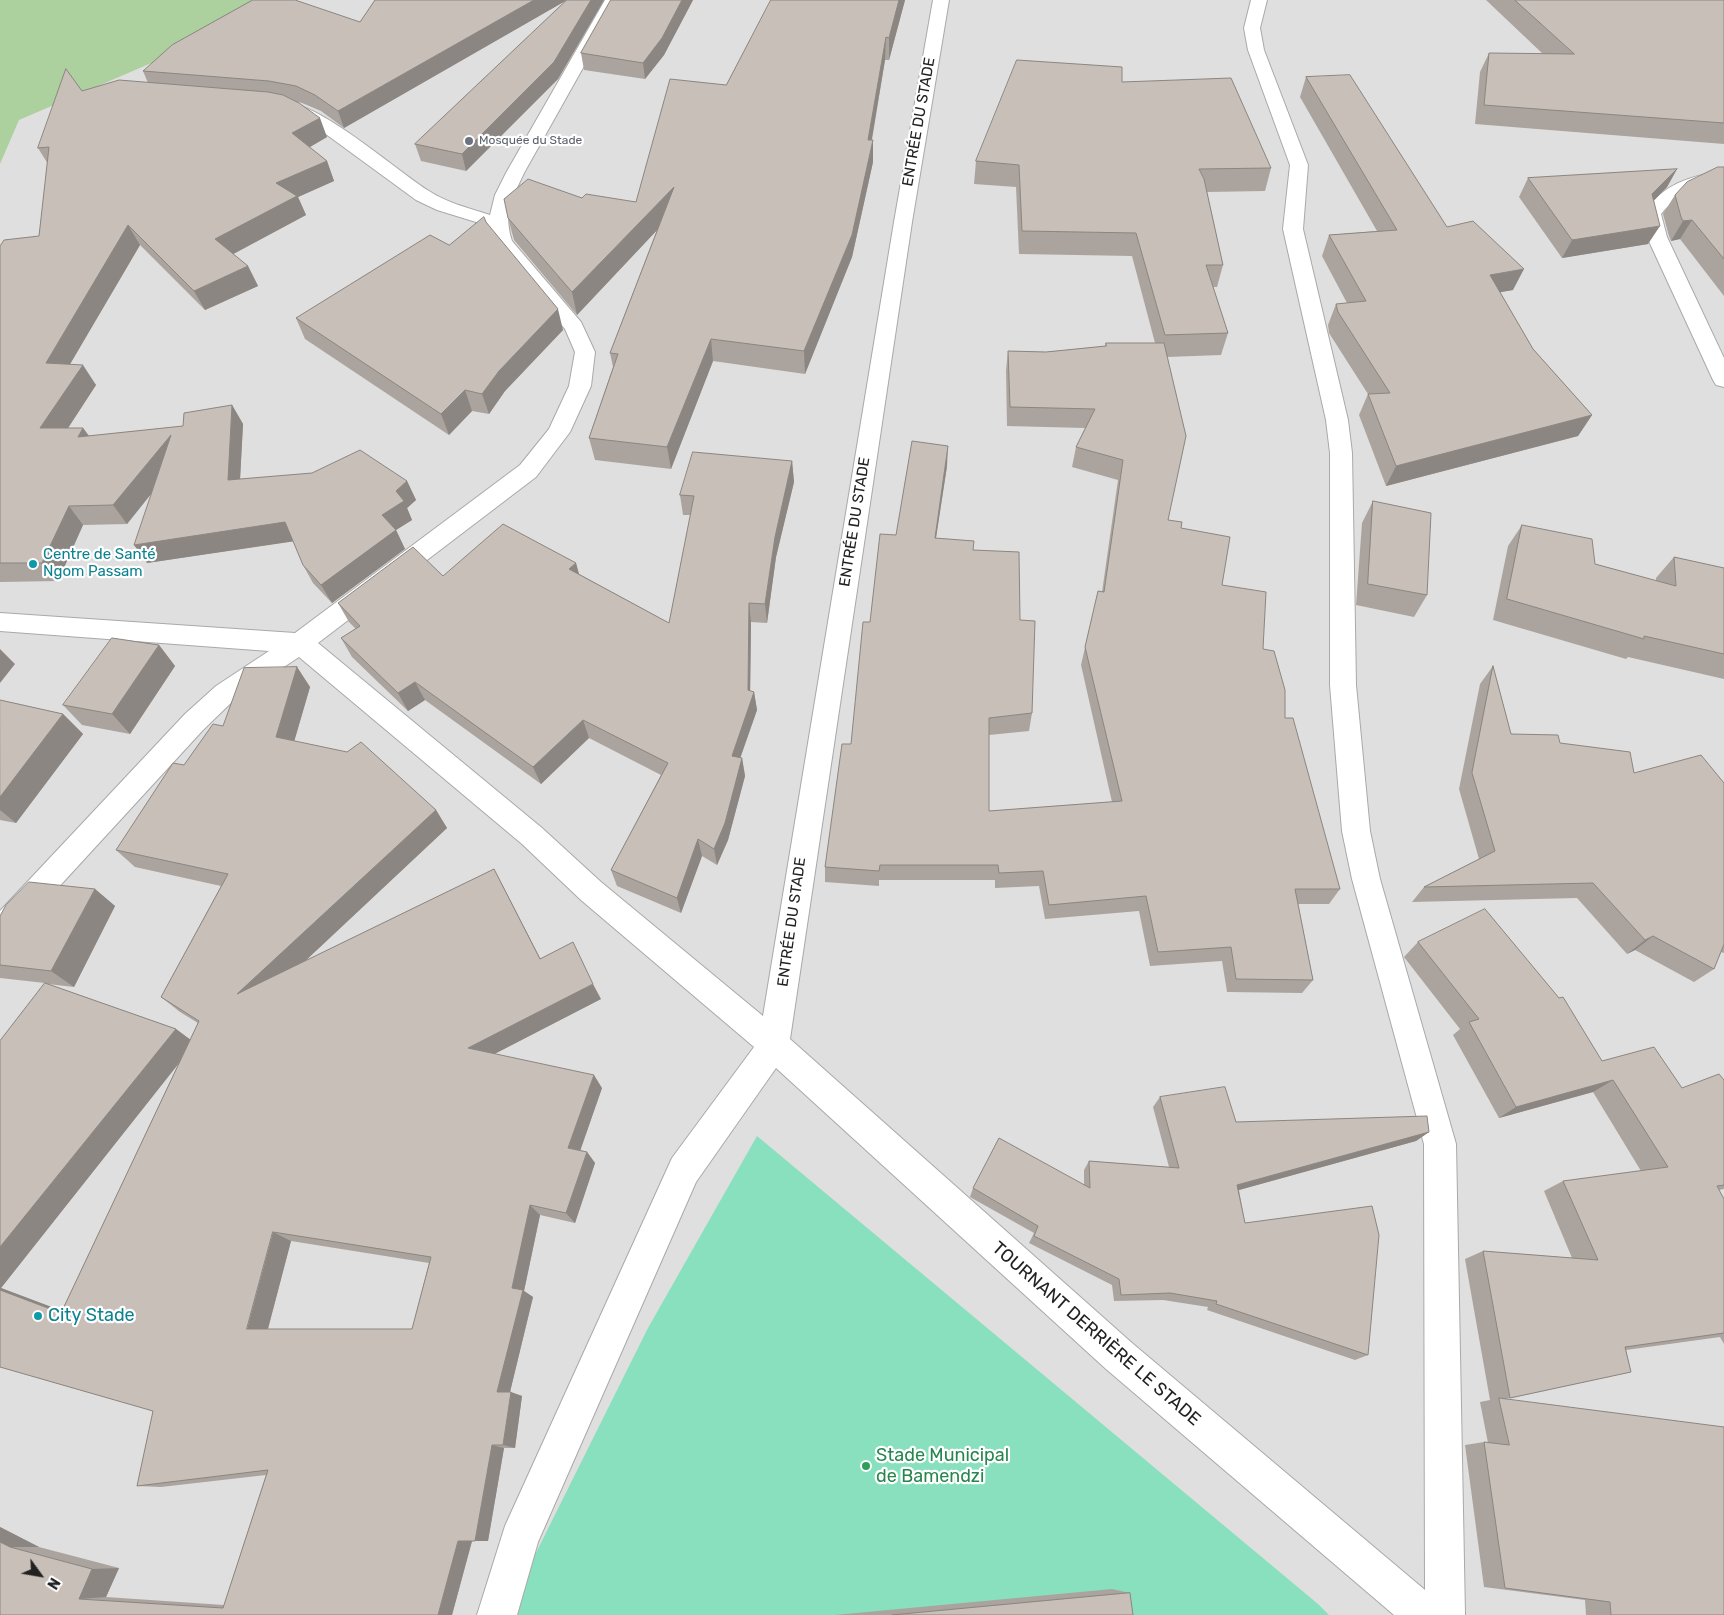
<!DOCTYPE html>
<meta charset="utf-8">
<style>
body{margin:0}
#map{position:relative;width:1724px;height:1615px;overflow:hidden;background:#f2efe9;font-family:Rubik,sans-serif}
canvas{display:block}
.north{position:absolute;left:15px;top:1550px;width:50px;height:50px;-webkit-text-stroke:4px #fff;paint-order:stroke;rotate:122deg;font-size:14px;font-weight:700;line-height:20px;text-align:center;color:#222}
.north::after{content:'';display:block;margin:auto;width:18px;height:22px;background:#222;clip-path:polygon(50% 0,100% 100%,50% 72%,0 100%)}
</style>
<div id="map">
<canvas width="1724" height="1615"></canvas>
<div class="north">N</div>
</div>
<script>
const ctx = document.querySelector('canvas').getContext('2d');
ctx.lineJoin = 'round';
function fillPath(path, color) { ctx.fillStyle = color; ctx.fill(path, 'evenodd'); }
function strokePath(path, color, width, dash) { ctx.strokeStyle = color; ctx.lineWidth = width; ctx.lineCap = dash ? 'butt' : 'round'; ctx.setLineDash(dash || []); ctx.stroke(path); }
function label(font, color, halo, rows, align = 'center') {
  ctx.font = font + ' Rubik,sans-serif'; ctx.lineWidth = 4.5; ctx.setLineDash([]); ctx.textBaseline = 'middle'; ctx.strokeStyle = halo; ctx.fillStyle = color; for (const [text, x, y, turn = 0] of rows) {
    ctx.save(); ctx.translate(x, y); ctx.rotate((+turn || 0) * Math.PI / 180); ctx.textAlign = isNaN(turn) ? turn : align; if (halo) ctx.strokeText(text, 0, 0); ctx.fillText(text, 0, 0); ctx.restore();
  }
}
fillPath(new Path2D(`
 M 0,0 L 1724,0 L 1724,1615 L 0,1615 Z`), '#e0dfdf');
fillPath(new Path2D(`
 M 0,0 L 259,0 L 177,52 L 19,120 L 0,164 Z`), '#add19e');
fillPath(new Path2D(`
 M 757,1136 L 1318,1604 L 1329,1615 L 505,1615 L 648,1328 Z`), '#88e0be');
const minor = new Path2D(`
 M 605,0 L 621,0 L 524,173 C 512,199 503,213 512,241 L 581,322 L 595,352 L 591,386 L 570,432 L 536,477 L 318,643 L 542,828 L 601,882 L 763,1016 L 894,222 L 933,0 L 949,0 L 912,222 L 790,1039 L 1132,1343 L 1425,1590 L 1424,1144 L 1352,879 L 1342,831 L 1330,685 L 1330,453 L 1326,420 L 1283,229 L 1290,165 L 1248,50 L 1244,28 L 1251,0 L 1267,0 L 1260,28 L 1264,50 L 1308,165 L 1303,229 L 1348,420 L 1352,453 L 1356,685 L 1370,831 L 1380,879 L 1456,1144 L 1465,1615 L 1394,1615 L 1106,1369 L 776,1068 L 696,1182 L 538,1542 L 517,1615 L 477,1615 L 505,1526 L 672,1158 L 754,1047 L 581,900 L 522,844 L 299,657 L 234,700 L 203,730 L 10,940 L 0,944 L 0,911 L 185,714 L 216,686 L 269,651 L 0,631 L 0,613 L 295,633 L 520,465 L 549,429 L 569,386 L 575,352 L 565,329 L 493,242 L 489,226 L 437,210 L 416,200 L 308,121 L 283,112 L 280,108 L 283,104 C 314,97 399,173 429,191 C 447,203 469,208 490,215 L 495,195 L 506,173 Z
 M 1724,171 L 1724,181 C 1697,186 1678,193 1661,214 L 1667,237 L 1724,358 L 1724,387 L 1716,385 L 1713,380 L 1647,237 L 1643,214 C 1663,184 1689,176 1724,171 Z`);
strokePath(minor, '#a9a9a9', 2);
fillPath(minor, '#fff');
fillPath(new Path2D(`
 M 375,0 L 604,0 L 558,79 L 466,171 L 421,161 L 415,144 L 567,0 L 344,128 L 321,111 L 302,103 L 298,102 L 327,137 L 309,147 L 327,161 L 334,181 L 298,197 L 306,215 L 233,254 L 248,266 L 258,286 L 205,310 L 140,245 L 70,364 L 96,385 L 68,428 L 83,428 L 89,436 L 183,426 L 232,405 L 243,424 L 240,479 L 407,481 L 416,500 L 407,508 L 412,520 L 396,530 L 405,549 L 332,603 L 313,583 L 303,565 L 293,541 L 147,563 L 151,494 L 127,524 L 83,525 L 58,581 L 0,582 L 0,246 L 39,236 L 48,164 L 38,148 L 82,91 L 148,83 L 143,71 L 360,22 Z
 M 611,0 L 693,0 L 664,55 L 645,79 L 584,70 L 581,53 Z
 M 905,0 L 889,60 L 885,60 L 872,140 L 873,162 L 852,257 L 805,374 L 713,361 L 671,469 L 595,460 L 589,438 L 613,367 L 610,353 L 657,230 L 577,315 L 514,240 L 508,218 L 582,198 L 636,202 L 726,85 Z
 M 1486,0 L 1724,0 L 1724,144 L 1475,124 L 1480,72 L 1489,53 L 1543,54 Z
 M 1306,77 L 1447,227 L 1513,290 L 1500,292 L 1533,349 L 1592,415 L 1578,436 L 1386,486 L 1359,415 L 1368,394 L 1329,333 L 1328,325 L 1336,304 L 1347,303 L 1322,256 L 1329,235 L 1377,231 L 1300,97 Z
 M 1122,82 L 1271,168 L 1265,191 L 1207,192 L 1223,265 L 1217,287 L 1213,287 L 1228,333 L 1221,355 L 1167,357 L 1168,520 L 1181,528 L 1222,585 L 1263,649 L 1340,889 L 1329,904 L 1298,904 L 1313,980 L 1302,993 L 1227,992 L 1222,961 L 1150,966 L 1139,911 L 1045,919 L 1039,886 L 995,888 L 995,880 L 879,880 L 879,886 L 825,882 L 825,867 L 851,744 L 870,622 L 896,535 L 947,466 L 936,538 L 973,550 L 1020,620 L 1032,713 L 1029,731 L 989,735 L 989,811 L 1112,802 L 1081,665 L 1098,591 L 1102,592 L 1118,480 L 1072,467 L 1076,447 L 1085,428 L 1007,426 L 1006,370 L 1008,351 L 1046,352 L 1105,346 L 1106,343 L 1155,343 L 1132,256 L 1019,254 L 1016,187 L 974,184 L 976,161 Z
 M 1724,167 L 1724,296 L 1680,239 L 1671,241 L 1669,236 L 1663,214 L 1675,195 Z
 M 1677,169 L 1667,187 L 1654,200 L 1648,244 L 1562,258 L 1519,197 L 1528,178 Z
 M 486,222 L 563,330 L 505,391 L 489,414 L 472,411 L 449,435 L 305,339 L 296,318 L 449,245 Z
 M 792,461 L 794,482 L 776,557 L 767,623 L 751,622 L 750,691 L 754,692 L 757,710 L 740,758 L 742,758 L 745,776 L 728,840 L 717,865 L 702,856 L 681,913 L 617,886 L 611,870 L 661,775 L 589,738 L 541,784 L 425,700 L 408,711 L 352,657 L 341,638 L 356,629 L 349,622 L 338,603 L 443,576 L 576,563 L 579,574 L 669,623 L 691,515 L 683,515 L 680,495 Z
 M 1373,501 L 1427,595 L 1414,617 L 1356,605 L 1362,523 Z
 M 1522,525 L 1595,564 L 1656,581 L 1656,578 L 1674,557 L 1724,568 L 1724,679 L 1628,657 L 1626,659 L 1493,620 L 1508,546 Z
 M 159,645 L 175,666 L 130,734 L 82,725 L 63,705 Z
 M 1493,666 L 1511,734 L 1560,743 L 1634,773 L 1724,783 L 1724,953 L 1721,952 L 1714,969 L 1694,982 L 1635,950 L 1627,954 L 1577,898 L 1412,902 L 1424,887 L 1479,859 L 1459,789 L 1480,684 Z
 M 297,667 L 310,687 L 294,741 L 436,810 L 447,828 L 305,961 L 494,869 L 540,958 L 601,999 L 494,1054 L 602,1088 L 580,1150 L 587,1152 L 595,1163 L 575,1223 L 540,1215 L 524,1291 L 533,1297 L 510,1392 L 522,1396 L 515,1448 L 504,1448 L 488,1541 L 472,1541 L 452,1615 L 0,1615 L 0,1527 L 39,1547 L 119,1568 L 106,1597 L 224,1605 L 266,1475 L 161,1487 L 137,1486 L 153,1411 L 0,1367 L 0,1041 L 45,983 L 0,978 L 0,916 L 95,889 L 115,906 L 74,987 L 48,984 L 176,1029 L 190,1040 L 198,1023 L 180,1012 L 161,997 L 221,886 L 135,867 L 116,850 L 184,765 L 223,726 ZM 180,1061 L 62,1311 L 1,1288 ZM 291,1241 L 429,1263 L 412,1329 L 268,1329 Z
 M 0,700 L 63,714 L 83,734 L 16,823 L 0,820 Z
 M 1418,942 L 1602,1061 L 1682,1088 L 1724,1080 L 1724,1189 L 1719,1190 L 1724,1199 L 1724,1344 L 1720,1337 L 1626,1350 L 1631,1372 L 1506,1399 L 1724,1615 L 1586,1615 L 1585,1600 L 1484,1587 L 1465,1445 L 1484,1442 L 1488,1443 L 1480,1402 L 1490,1400 L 1465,1259 L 1483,1251 L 1572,1258 L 1544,1191 L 1563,1181 L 1641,1171 L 1593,1092 L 1499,1118 L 1453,1035 L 1460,1029 L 1404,957 Z
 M 1160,1097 L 1236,1122 L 1429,1132 L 1416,1141 L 1239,1190 L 1245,1223 L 1368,1355 L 1355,1360 L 1207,1310 L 1208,1307 L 1163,1300 L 1114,1301 L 1112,1285 L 1029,1243 L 1034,1233 L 970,1197 L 973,1188 L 1084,1185 L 1084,1170 L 1089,1161 L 1169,1167 L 1153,1107 Z
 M 1112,1589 L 1130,1593 L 1133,1615 L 835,1615 Z`), '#aba49e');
fillPath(new Path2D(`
 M 534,0 L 567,0 L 344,128 L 338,111 Z
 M 591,0 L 604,0 L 558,79 L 466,171 L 462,154 Z
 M 682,0 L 693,0 L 664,55 L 645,79 L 643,63 Z
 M 899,0 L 905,0 L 889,60 L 889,38 Z
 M 886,37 L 885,60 L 868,161 L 873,140 L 873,162 L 852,257 L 805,374 L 804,351 L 868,140 Z
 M 320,118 L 327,137 L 300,153 L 292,133 Z
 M 327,161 L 334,181 L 298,197 L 306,215 L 224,259 L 215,239 L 276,183 Z
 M 1677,169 L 1667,187 L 1642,213 L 1652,194 Z
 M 674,187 L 677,209 L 577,315 L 572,292 Z
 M 1692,220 L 1680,239 L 1671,241 L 1683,221 Z
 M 128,225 L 140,245 L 59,383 L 46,363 Z
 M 1660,226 L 1648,244 L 1562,258 L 1572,240 Z
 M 248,266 L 258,286 L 205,310 L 194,291 Z
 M 1524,269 L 1513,290 L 1479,296 L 1490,275 Z
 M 558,309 L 563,330 L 505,391 L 489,414 L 482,394 L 499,371 Z
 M 711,339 L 713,361 L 671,469 L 667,447 Z
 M 83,365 L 96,385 L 55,448 L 40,428 Z
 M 465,390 L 472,411 L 449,435 L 441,414 Z
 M 232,405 L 243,424 L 239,499 L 228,480 Z
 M 1592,415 L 1578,436 L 1386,486 L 1396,466 Z
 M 83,428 L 97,447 L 78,437 Z
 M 171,435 L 183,454 L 127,524 L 113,505 Z
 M 948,446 L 947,466 L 933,557 L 935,538 Z
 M 792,461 L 794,482 L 776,557 L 767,623 L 765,604 L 775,537 Z
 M 407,481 L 416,500 L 407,508 L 412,520 L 396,530 L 405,549 L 332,603 L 321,585 L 382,515 L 396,491 Z
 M 69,506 L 83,525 L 58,581 L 42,563 Z
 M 285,522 L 296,541 L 147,563 L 134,545 Z
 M 576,563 L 581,582 L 569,569 Z
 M 749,603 L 751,622 L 750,703 L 754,692 L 757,710 L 735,773 L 732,756 L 748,690 Z
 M 159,645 L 175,666 L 130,734 L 112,714 Z
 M 0,649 L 15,664 L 0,683 Z
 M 297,667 L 310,687 L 290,756 L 276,737 Z
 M 415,682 L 425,700 L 408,711 L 398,693 Z
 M 63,714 L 83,734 L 16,823 L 0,810 L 0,797 Z
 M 583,720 L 589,738 L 541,784 L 533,767 Z
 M 742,758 L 745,776 L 728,840 L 717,865 L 714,849 Z
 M 436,810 L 447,828 L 254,1009 L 237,994 Z
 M 698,839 L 702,856 L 681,913 L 677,898 Z
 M 494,869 L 503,886 L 548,974 L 540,959 Z
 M 95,889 L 115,906 L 74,987 L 51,971 Z
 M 1653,936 L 1635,950 L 1627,954 L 1645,940 Z
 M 593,984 L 601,999 L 479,1062 L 468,1048 Z
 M 176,1029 L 195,1043 L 1,1288 L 86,1320 L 61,1313 L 0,1290 L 0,1247 Z
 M 594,1075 L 602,1088 L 577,1160 L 568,1148 Z
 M 1613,1080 L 1593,1092 L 1499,1118 L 1516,1107 Z
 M 1429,1132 L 1416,1141 L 1228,1193 L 1237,1185 Z
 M 587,1152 L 595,1163 L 575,1223 L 566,1213 Z
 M 530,1205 L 540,1215 L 524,1291 L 533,1297 L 509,1396 L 497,1392 L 512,1288 Z
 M 273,1232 L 291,1241 L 266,1336 L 247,1329 Z
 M 511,1392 L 522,1396 L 515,1448 L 503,1445 Z
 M 492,1445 L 504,1448 L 488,1541 L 475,1541 Z
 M 0,1527 L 39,1547 L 10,1547 L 0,1542 Z
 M 458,1541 L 472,1541 L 452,1615 L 438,1615 Z
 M 119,1568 L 106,1597 L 79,1599 L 92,1569 Z`), '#8b8681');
const building = new Path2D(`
 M 253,0 L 295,0 L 360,22 L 375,0 L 534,0 L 338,111 L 315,95 L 296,86 L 269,81 L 143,71 L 172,45 Z
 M 567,0 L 591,0 L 554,62 L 462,154 L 415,144 Z
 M 611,0 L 682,0 L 662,38 L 643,63 L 581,53 Z
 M 771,0 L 899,0 L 889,38 L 886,37 L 868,140 L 873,140 L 852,235 L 804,351 L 711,339 L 667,447 L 589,438 L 618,354 L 610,353 L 674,187 L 572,292 L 508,218 L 504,199 L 528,179 L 582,198 L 586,194 L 636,202 L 670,79 L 726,85 Z
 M 1515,0 L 1724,0 L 1724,123 L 1484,105 L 1489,53 L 1574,54 Z
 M 1017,60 L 1122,67 L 1122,82 L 1231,78 L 1271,168 L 1199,169 L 1204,179 L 1223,265 L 1206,265 L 1228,333 L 1165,335 L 1136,233 L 1022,231 L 1019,165 L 976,161 Z
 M 66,69 L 82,91 L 119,80 L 268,92 L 283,95 L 299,103 L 320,118 L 292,133 L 327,161 L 276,183 L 297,196 L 215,239 L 248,266 L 194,291 L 128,225 L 46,363 L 83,365 L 40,428 L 83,428 L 78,437 L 183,426 L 184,413 L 232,405 L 228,480 L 312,473 L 360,450 L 407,481 L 396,491 L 404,501 L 382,515 L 396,530 L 321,585 L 303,565 L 285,522 L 134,545 L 171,435 L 113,505 L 69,506 L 42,563 L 0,563 L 0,246 L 4,240 L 39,236 L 49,147 L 38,148 Z
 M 1350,75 L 1447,227 L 1473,221 L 1524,269 L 1490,275 L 1533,349 L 1592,415 L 1396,466 L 1368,394 L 1390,393 L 1338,312 L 1336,304 L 1366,301 L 1329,235 L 1397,230 L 1306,77 Z
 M 1718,167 L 1724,167 L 1724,259 L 1692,220 L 1683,221 L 1681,217 L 1675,195 L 1687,182 Z
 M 1677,169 L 1652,194 L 1660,226 L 1572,240 L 1528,178 Z
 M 484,217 L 486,222 L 558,309 L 499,371 L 482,394 L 465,390 L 441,414 L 296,318 L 430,235 L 449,245 Z
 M 1106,343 L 1164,343 L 1186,436 L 1168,520 L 1182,522 L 1181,528 L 1230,537 L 1222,585 L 1266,592 L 1263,649 L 1274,651 L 1285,690 L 1285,718 L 1293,718 L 1340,889 L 1295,889 L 1313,980 L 1236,979 L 1231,947 L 1158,952 L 1146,896 L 1049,905 L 1043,871 L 999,873 L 998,865 L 880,865 L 879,871 L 825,867 L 842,744 L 851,744 L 863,622 L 870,622 L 880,534 L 896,535 L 912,441 L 948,446 L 935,538 L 974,541 L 973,550 L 1019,552 L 1020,620 L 1035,621 L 1032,713 L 989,718 L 989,811 L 1122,801 L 1085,647 L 1098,591 L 1104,592 L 1123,460 L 1076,447 L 1095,409 L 1010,407 L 1008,351 L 1046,352 L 1106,346 Z
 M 693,452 L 792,461 L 775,537 L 765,604 L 749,603 L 748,690 L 754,692 L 732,756 L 742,758 L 725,823 L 714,849 L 698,839 L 677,898 L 611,870 L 668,763 L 583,720 L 533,767 L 415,682 L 398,693 L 341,638 L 360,626 L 338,603 L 413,547 L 443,576 L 503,524 L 576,563 L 569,569 L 669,623 L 694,496 L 680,495 Z
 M 1373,501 L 1431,513 L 1427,595 L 1368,584 Z
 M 1522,525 L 1592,539 L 1595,564 L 1676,586 L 1674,557 L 1724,568 L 1724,654 L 1644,636 L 1644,639 L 1507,599 Z
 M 112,638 L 159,645 L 112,714 L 63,705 Z
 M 1493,666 L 1511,734 L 1558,735 L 1560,743 L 1630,752 L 1634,773 L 1701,755 L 1724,783 L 1724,944 L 1714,969 L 1653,936 L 1645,940 L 1593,883 L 1424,887 L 1495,851 L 1472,773 Z
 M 297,667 L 276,737 L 347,752 L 361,742 L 436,810 L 237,994 L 494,869 L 540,959 L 573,942 L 593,984 L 468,1048 L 594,1075 L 568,1148 L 587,1152 L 566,1213 L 530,1205 L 512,1288 L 523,1290 L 497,1392 L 511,1392 L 503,1445 L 492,1445 L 475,1541 L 458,1541 L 438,1615 L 0,1615 L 0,1542 L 10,1547 L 92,1569 L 79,1599 L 223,1608 L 268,1470 L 137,1486 L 153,1411 L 0,1367 L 0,1290 L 61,1313 L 199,1021 L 161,997 L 228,874 L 116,850 L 173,763 L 184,765 L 213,724 L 223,726 L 244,668 ZM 273,1232 L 431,1257 L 412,1329 L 247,1329 Z
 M 0,700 L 63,714 L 0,797 Z
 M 29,882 L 95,889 L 51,971 L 0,965 L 0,916 L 6,905 Z
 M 1485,909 L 1559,998 L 1563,997 L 1602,1061 L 1654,1047 L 1682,1088 L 1719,1074 L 1724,1080 L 1724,1185 L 1717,1186 L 1724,1199 L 1724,1333 L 1625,1347 L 1631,1372 L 1510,1398 L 1483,1251 L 1598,1260 L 1563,1181 L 1668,1167 L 1613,1080 L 1516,1107 L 1469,1022 L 1479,1019 L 1418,942 Z
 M 45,983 L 176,1029 L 0,1247 L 0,1041 Z
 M 1225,1087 L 1236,1122 L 1427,1116 L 1429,1132 L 1237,1185 L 1245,1223 L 1372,1206 L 1379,1235 L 1368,1355 L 1216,1304 L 1217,1301 L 1170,1293 L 1121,1295 L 1119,1279 L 1034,1236 L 1038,1226 L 973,1188 L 999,1138 L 1090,1188 L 1089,1161 L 1179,1168 L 1160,1097 Z
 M 1499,1398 L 1724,1427 L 1724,1615 L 1611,1615 L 1610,1602 L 1505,1588 L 1484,1442 L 1509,1445 Z
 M 1130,1593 L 1133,1615 L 892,1615 Z`);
fillPath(building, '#c7bfb8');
strokePath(building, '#8b8681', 1);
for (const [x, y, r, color] of [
 [469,141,5,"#6b7280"],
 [33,564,5,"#0f9aa8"],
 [38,1316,5,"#0f9aa8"],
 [866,1466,5,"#2e9e5b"]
]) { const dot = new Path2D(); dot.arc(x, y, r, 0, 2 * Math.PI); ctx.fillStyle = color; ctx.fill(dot); strokePath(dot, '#fff', 2); }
label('12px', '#5b616d', '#fff', [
 ["Mosquée du Stade",479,141]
], 'left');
label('15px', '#222', '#fff', [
 ["ENTRÉE DU STADE",919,122,-80],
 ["ENTRÉE DU STADE",855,522,-81],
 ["ENTRÉE DU STADE",792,922,-82]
]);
label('15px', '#0d838f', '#fff', [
 ["Centre de Santé",43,555],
 ["Ngom Passam",43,572]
], 'left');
label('18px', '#0d838f', '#fff', [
 ["City Stade",48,1316]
], 'left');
label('18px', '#222', '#fff', [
 ["TOURNANT DERRIÈRE LE STADE",1096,1334,41]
]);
label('18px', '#27864d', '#fff', [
 ["Stade Municipal",876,1456],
 ["de Bamendzi",876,1477]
], 'left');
</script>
